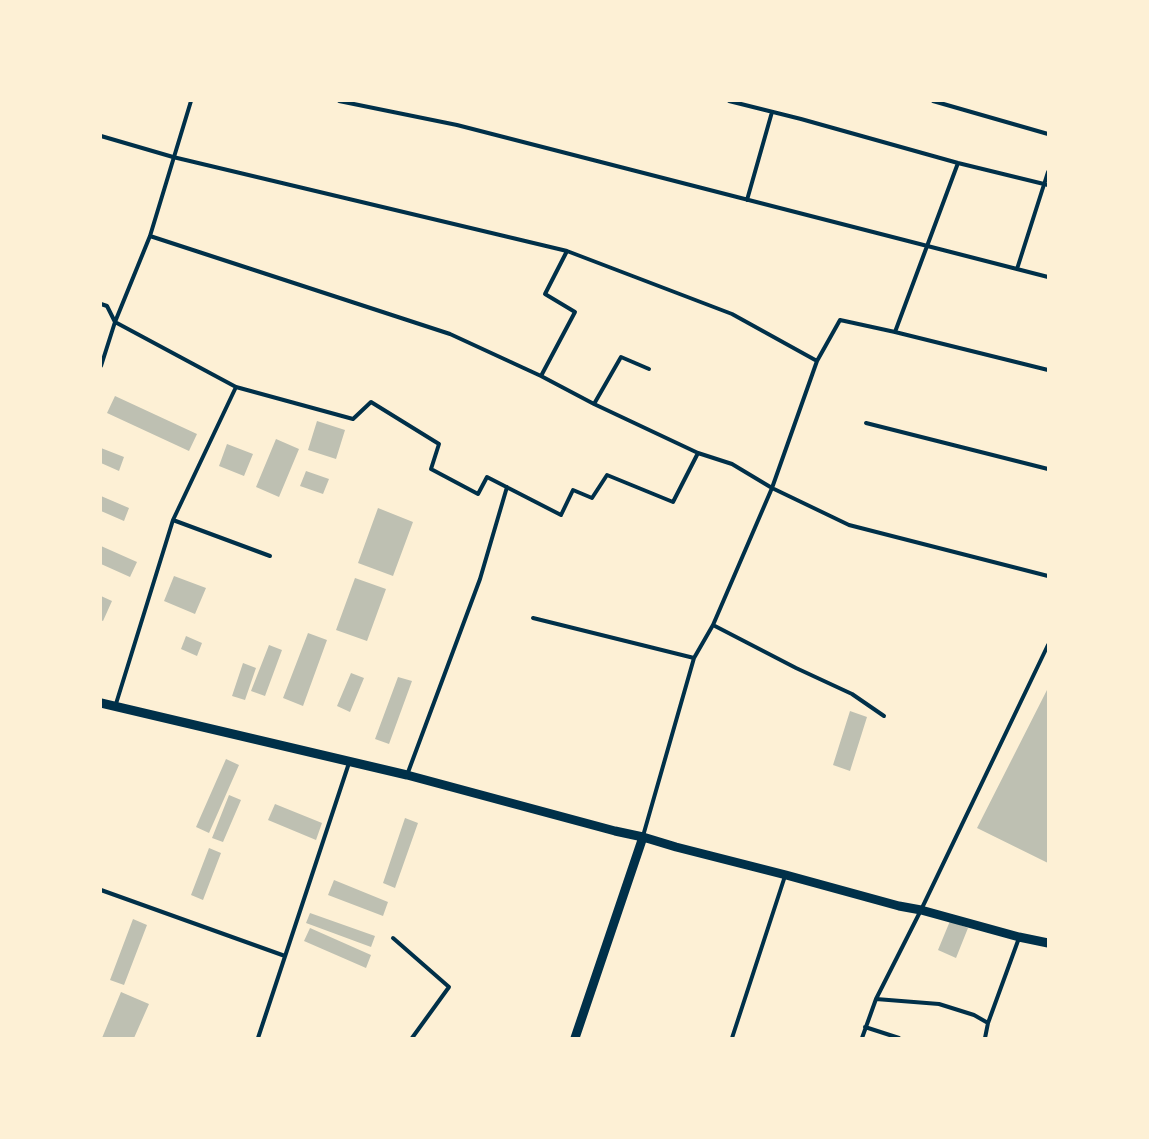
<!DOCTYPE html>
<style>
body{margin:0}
#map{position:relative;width:1149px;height:1139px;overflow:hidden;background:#fdf0d5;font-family:Montserrat,sans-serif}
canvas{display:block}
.frame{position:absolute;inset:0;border:102px solid #fdf0d5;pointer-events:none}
</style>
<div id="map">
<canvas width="1149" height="1139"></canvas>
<div class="frame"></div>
</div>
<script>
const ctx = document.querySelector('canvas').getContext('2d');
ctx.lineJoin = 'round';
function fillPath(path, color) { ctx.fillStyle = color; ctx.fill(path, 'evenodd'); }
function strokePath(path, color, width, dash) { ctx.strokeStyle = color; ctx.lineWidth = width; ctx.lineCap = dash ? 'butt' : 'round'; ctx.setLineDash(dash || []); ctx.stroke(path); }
fillPath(new Path2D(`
 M 115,396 L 197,434 L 189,451 L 107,413 Z
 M 317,421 L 345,430 L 336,459 L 308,450 Z
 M 276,439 L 299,449 L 279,497 L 256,487 Z
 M 227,444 L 253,454 L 244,476 L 219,466 Z
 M 101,448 L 124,457 L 119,471 L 101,463 Z
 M 306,471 L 329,479 L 323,494 L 300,486 Z
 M 101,496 L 129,508 L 124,521 L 101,511 Z
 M 378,508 L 413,522 L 393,576 L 358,563 Z
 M 101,546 L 137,562 L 130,577 L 101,564 Z
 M 174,576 L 206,588 L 195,614 L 164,601 Z
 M 355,578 L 386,589 L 367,641 L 336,630 Z
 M 101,596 L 112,601 L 103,621 L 101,620 Z
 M 308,633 L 327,640 L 303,706 L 283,698 Z
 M 186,636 L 202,643 L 197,656 L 181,649 Z
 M 269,645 L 282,650 L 265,696 L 251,691 Z
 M 243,663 L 256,668 L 245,700 L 232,696 Z
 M 351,673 L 364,678 L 350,712 L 337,706 Z
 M 398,677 L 412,681 L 389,744 L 375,739 Z
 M 1048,688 L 1048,863 L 977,828 Z
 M 850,711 L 867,717 L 850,771 L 833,765 Z
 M 226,759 L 239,765 L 209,833 L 196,827 Z
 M 229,795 L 241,800 L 223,842 L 212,838 Z
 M 275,804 L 322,823 L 316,840 L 268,820 Z
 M 405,818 L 418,823 L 395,888 L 383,883 Z
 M 209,848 L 221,853 L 203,900 L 191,895 Z
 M 334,880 L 388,902 L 383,916 L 328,895 Z
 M 310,913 L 375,936 L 371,947 L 306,923 Z
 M 133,919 L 147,925 L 124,985 L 110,980 Z
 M 950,921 L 968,928 L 956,958 L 938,950 Z
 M 310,928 L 371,955 L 366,968 L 304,941 Z
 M 121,992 L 149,1004 L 134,1038 L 102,1038 Z`), '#bec0b2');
strokePath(new Path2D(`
 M 339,101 L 457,125 L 1048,277
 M 729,101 L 801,119 L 958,163 L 1048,185
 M 933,101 L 1048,134
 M 101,136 L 173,157 L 567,251 L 732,314 L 817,361
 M 747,200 L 772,112
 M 150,236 L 450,334 L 541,376 L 594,404 L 698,453 L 732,464 L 772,488 L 849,525 L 1048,576
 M 1017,269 L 1048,172
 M 101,304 L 107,306 L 115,322 L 236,387
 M 895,332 L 958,163
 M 101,366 L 115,322 L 150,236 L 191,101
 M 541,376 L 575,312 L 545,294 L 567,251
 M 594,404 L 621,357 L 649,369
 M 866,423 L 1048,469
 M 173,520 L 270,556
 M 533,618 L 694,658
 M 713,625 L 796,668 L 852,694 L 884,716
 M 115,707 L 173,520 L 236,387 L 353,419 L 371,402 L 439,444 L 431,469 L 478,494 L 487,477 L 561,515 L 573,490 L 592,498 L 607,475 L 673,502 L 698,453
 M 407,775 L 480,579 L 507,487
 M 643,836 L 694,658 L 713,625 L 772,488 L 817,361 L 840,320 L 895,332 L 1048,370
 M 101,890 L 285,956
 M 393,938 L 449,987 L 412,1038
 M 876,999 L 939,1004 L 974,1015 L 988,1023
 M 865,1027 L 899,1038
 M 258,1038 L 349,763
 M 732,1038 L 785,876
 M 862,1038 L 876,999 L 921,910 L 1048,645
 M 985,1038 L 988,1023 L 1019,938`), '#003049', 4);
strokePath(new Path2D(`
 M 101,703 L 407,775 L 615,831 L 643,837 L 676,847 L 786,875 L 899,906 L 921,910 L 1019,937 L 1048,943
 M 575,1038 L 643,837`), '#003049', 9);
</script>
